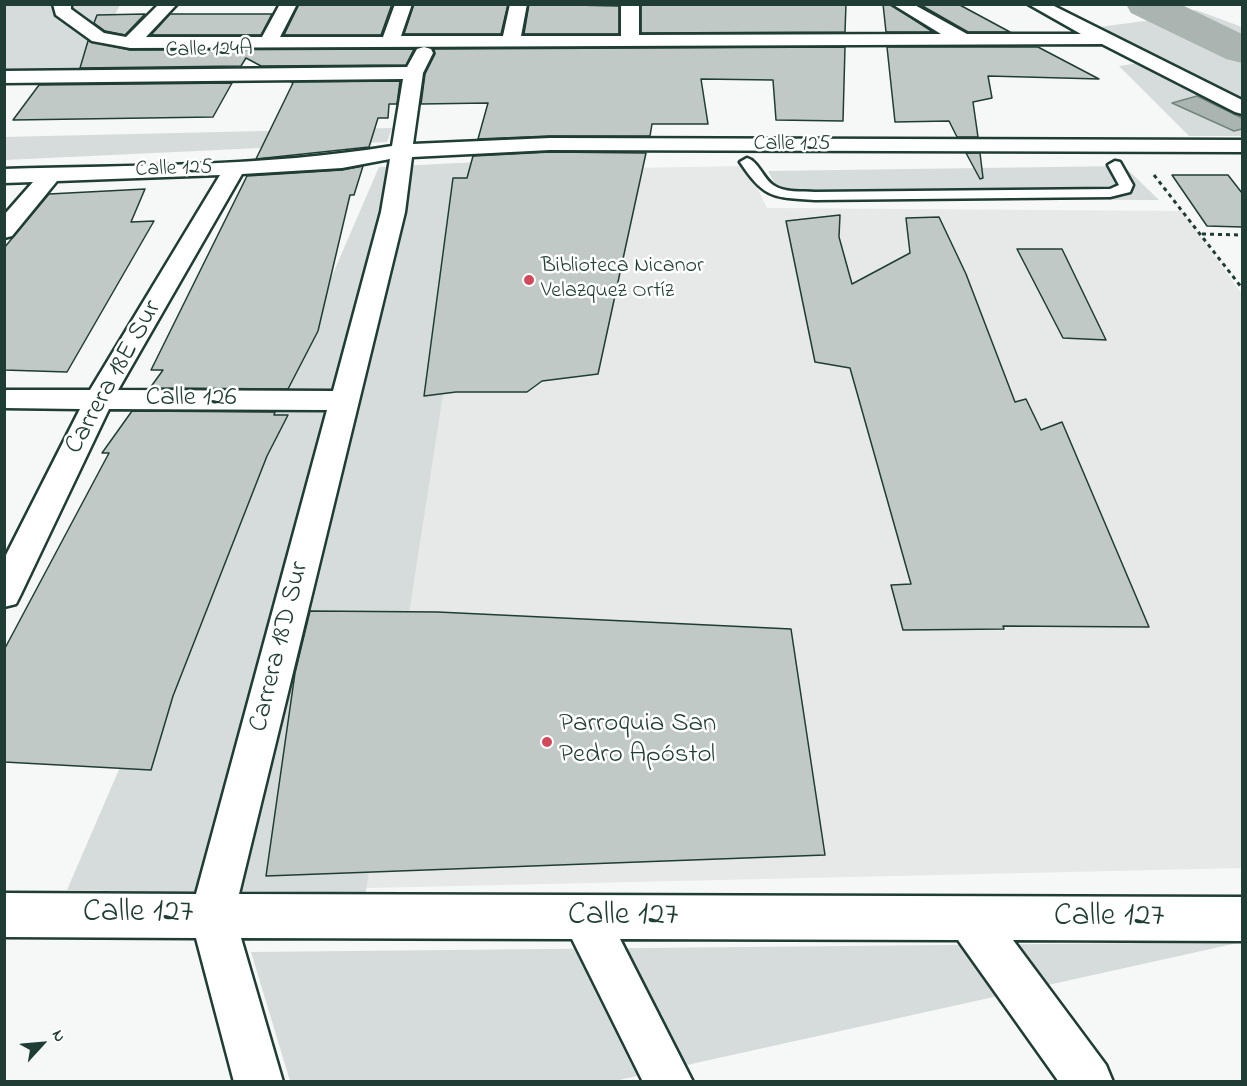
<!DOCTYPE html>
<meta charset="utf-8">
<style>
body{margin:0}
#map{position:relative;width:1247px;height:1086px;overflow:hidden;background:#f6f7f7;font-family:"Indie Flower",sans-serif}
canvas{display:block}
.frame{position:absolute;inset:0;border:6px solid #1f3d34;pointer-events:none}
.north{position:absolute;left:12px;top:1014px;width:60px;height:60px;-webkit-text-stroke:4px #fff;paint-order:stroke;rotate:64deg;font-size:16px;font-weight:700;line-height:24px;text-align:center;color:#1f3d34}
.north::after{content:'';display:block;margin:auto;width:21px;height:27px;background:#1f3d34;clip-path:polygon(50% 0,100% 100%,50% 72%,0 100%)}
</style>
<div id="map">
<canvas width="1247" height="1086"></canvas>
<div class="frame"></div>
<div class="north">N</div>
</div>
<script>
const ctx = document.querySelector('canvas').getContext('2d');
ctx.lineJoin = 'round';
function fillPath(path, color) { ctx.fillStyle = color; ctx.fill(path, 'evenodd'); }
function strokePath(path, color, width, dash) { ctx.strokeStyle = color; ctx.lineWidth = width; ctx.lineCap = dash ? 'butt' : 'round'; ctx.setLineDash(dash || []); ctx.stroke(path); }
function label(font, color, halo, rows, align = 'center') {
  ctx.font = font + ' "Indie Flower",sans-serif'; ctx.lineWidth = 5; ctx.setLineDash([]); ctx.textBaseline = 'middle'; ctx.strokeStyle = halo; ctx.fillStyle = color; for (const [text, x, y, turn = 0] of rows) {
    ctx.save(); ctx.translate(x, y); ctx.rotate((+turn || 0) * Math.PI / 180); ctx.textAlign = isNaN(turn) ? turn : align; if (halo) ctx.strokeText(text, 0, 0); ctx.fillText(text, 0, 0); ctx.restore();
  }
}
fillPath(new Path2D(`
 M 742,166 L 757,187 L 767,208 L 1182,211 L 1242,294 L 1242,868 L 283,890 L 428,172 Z`), '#e6e9e8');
fillPath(new Path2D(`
 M 5,5 L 120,5 L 86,72 L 5,72 Z
 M 1196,10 L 1242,27 L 1242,99 L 1099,27 L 1145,21 Z
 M 1139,63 L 1242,115 L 1242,136 L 1189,136 L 1119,66 Z
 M 392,128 L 387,142 L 5,160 L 4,137 Z
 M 479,162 L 365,897 L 67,890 L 379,167 Z
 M 1124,166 L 1159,200 L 783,199 L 768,171 Z
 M 1242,942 L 610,1082 L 290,1081 L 251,952 Z`), '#d6dcdb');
const water = new Path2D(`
 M 1197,96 L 1242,118 L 1242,129 L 1234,131 L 1172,103 Z`);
fillPath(water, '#aab5b1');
strokePath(water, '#72857f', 1.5);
fillPath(new Path2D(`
 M 1126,4 L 1180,4 L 1242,34 L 1242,63 L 1226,59 L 1131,13 Z`), '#aab5b1');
const building = new Path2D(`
 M 299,4 L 392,4 L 381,35 L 284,35 Z
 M 414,4 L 508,4 L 501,34 L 404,34 Z
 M 529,4 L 619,6 L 619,34 L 524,34 Z
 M 641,4 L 846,4 L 845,32 L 641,33 Z
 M 883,4 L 890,4 L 933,32 L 886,32 Z
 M 919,4 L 958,4 L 1010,32 L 968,32 Z
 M 145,14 L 125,35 L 105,31 L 94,23 L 97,15 Z
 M 170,14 L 272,14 L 261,35 L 151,35 Z
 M 88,41 L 130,50 L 414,49 L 406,65 L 261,66 L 246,58 L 241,66 L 80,68 Z
 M 845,47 L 843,121 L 776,120 L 773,80 L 701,79 L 708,124 L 652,124 L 650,136 L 550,136 L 478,139 L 488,103 L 421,104 L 425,74 L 435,54 L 434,49 Z
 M 887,47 L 1038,47 L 1099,79 L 988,76 L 992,98 L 973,102 L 978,137 L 957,137 L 949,121 L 895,122 Z
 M 400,81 L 397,104 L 389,104 L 388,118 L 378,118 L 369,147 L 256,159 L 293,83 L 291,82 Z
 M 232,83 L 213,117 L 13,120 L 39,85 Z
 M 550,152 L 646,153 L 598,374 L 542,381 L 527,392 L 456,392 L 424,396 L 453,178 L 467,178 L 473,156 Z
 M 966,153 L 980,153 L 983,178 L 980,179 Z
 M 363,166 L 354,195 L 350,195 L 318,331 L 288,389 L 150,388 L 163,370 L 151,370 L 247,176 L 342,170 Z
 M 1172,175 L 1228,175 L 1242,193 L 1242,227 L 1207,226 Z
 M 145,189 L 131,222 L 154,221 L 67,372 L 4,370 L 4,248 L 49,194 Z
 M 840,215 L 839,237 L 852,284 L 910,253 L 906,218 L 939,217 L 966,274 L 1015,402 L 1026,399 L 1041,430 L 1062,422 L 1149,627 L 1003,626 L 1004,629 L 903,630 L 891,585 L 911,584 L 850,368 L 815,362 L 786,221 Z
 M 1017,249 L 1062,249 L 1106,340 L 1063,338 Z
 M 132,411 L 275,412 L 274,415 L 288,415 L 267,456 L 173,696 L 151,770 L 4,762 L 4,650 L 109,453 L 102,453 Z
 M 310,611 L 438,612 L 791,629 L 825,855 L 266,876 L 295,673 Z`);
fillPath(building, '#c0c9c6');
strokePath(building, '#1f3d34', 1.5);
const lane = new Path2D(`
 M 747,158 C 758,161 763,178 773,185 C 784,193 802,191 815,192 L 1110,189 L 1119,185 L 1108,165 L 1115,161 L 1120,162 L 1133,185 L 1130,192 L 1110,197 L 815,200 C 772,197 765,199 740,162 Z`);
const street = new Path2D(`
 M 53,4 L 71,4 L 71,9 L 104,33 L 126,37 L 159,4 L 177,4 L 146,37 L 262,37 L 280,4 L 297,4 L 280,37 L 383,37 L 395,4 L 412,4 L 401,36 L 503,36 L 510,4 L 527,4 L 521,36 L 621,36 L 621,4 L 639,4 L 639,35 L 941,34 L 892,4 L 913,4 L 967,34 L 1081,34 L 1028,4 L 1050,4 L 1242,100 L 1242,114 L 1235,112 L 1102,44 L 130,48 L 92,41 L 56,15 Z
 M 424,47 L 431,49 L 433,53 L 423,73 L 413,144 L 550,138 L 1242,140 L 1242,152 L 550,150 L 412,157 L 405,212 L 239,894 L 1242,897 L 1242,941 L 1013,940 L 1106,1065 L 1113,1082 L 1059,1082 L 958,940 L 620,939 L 693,1082 L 643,1082 L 572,939 L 241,938 L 283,1082 L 234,1082 L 196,938 L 4,937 L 4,893 L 196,894 L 327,410 L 109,409 L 21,594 L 16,604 L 4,607 L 4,559 L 80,409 L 4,408 L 4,390 L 90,390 L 220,175 L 57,181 L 12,236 L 4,238 L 4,215 L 33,182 L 4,183 L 4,169 C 133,165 265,167 392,146 L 403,79 L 4,83 L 4,71 L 407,67 L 417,49 ZM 390,159 L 381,212 L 333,391 L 118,390 L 242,174 L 342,168 Z`);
strokePath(lane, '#1f3d34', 5);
strokePath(street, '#1f3d34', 5);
strokePath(new Path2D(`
 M 1154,175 L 1242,288
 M 1202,234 L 1242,235`), '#1f3d34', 3, [4, 4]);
fillPath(lane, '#fff');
fillPath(street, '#fff');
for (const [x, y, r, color] of [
 [529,280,6,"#d1495b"],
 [547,742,6,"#d1495b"]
]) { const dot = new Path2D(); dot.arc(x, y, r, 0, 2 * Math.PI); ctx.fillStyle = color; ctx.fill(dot); strokePath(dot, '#fff', 2); }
label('22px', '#1f3d34', '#fff', [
 ["Calle 124A",209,51,-1],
 ["Calle 125",792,145],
 ["Calle 125",174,170,-2]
]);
label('22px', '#1f3d34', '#fff', [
 ["Biblioteca Nicanor",541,267],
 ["Velazquez Ortíz",541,292]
], 'left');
label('27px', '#1f3d34', '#fff', [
 ["Carrera 18E Sur",115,378,-61],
 ["Calle 126",191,400],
 ["Carrera 18D Sur",281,647,-76]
]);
label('27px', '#1f3d34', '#fff', [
 ["Parroquia San",559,726],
 ["Pedro Apóstol",559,757]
], 'left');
label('33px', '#1f3d34', '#fff', [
 ["Calle 127",138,915],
 ["Calle 127",623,918],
 ["Calle 127",1109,919]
]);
</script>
